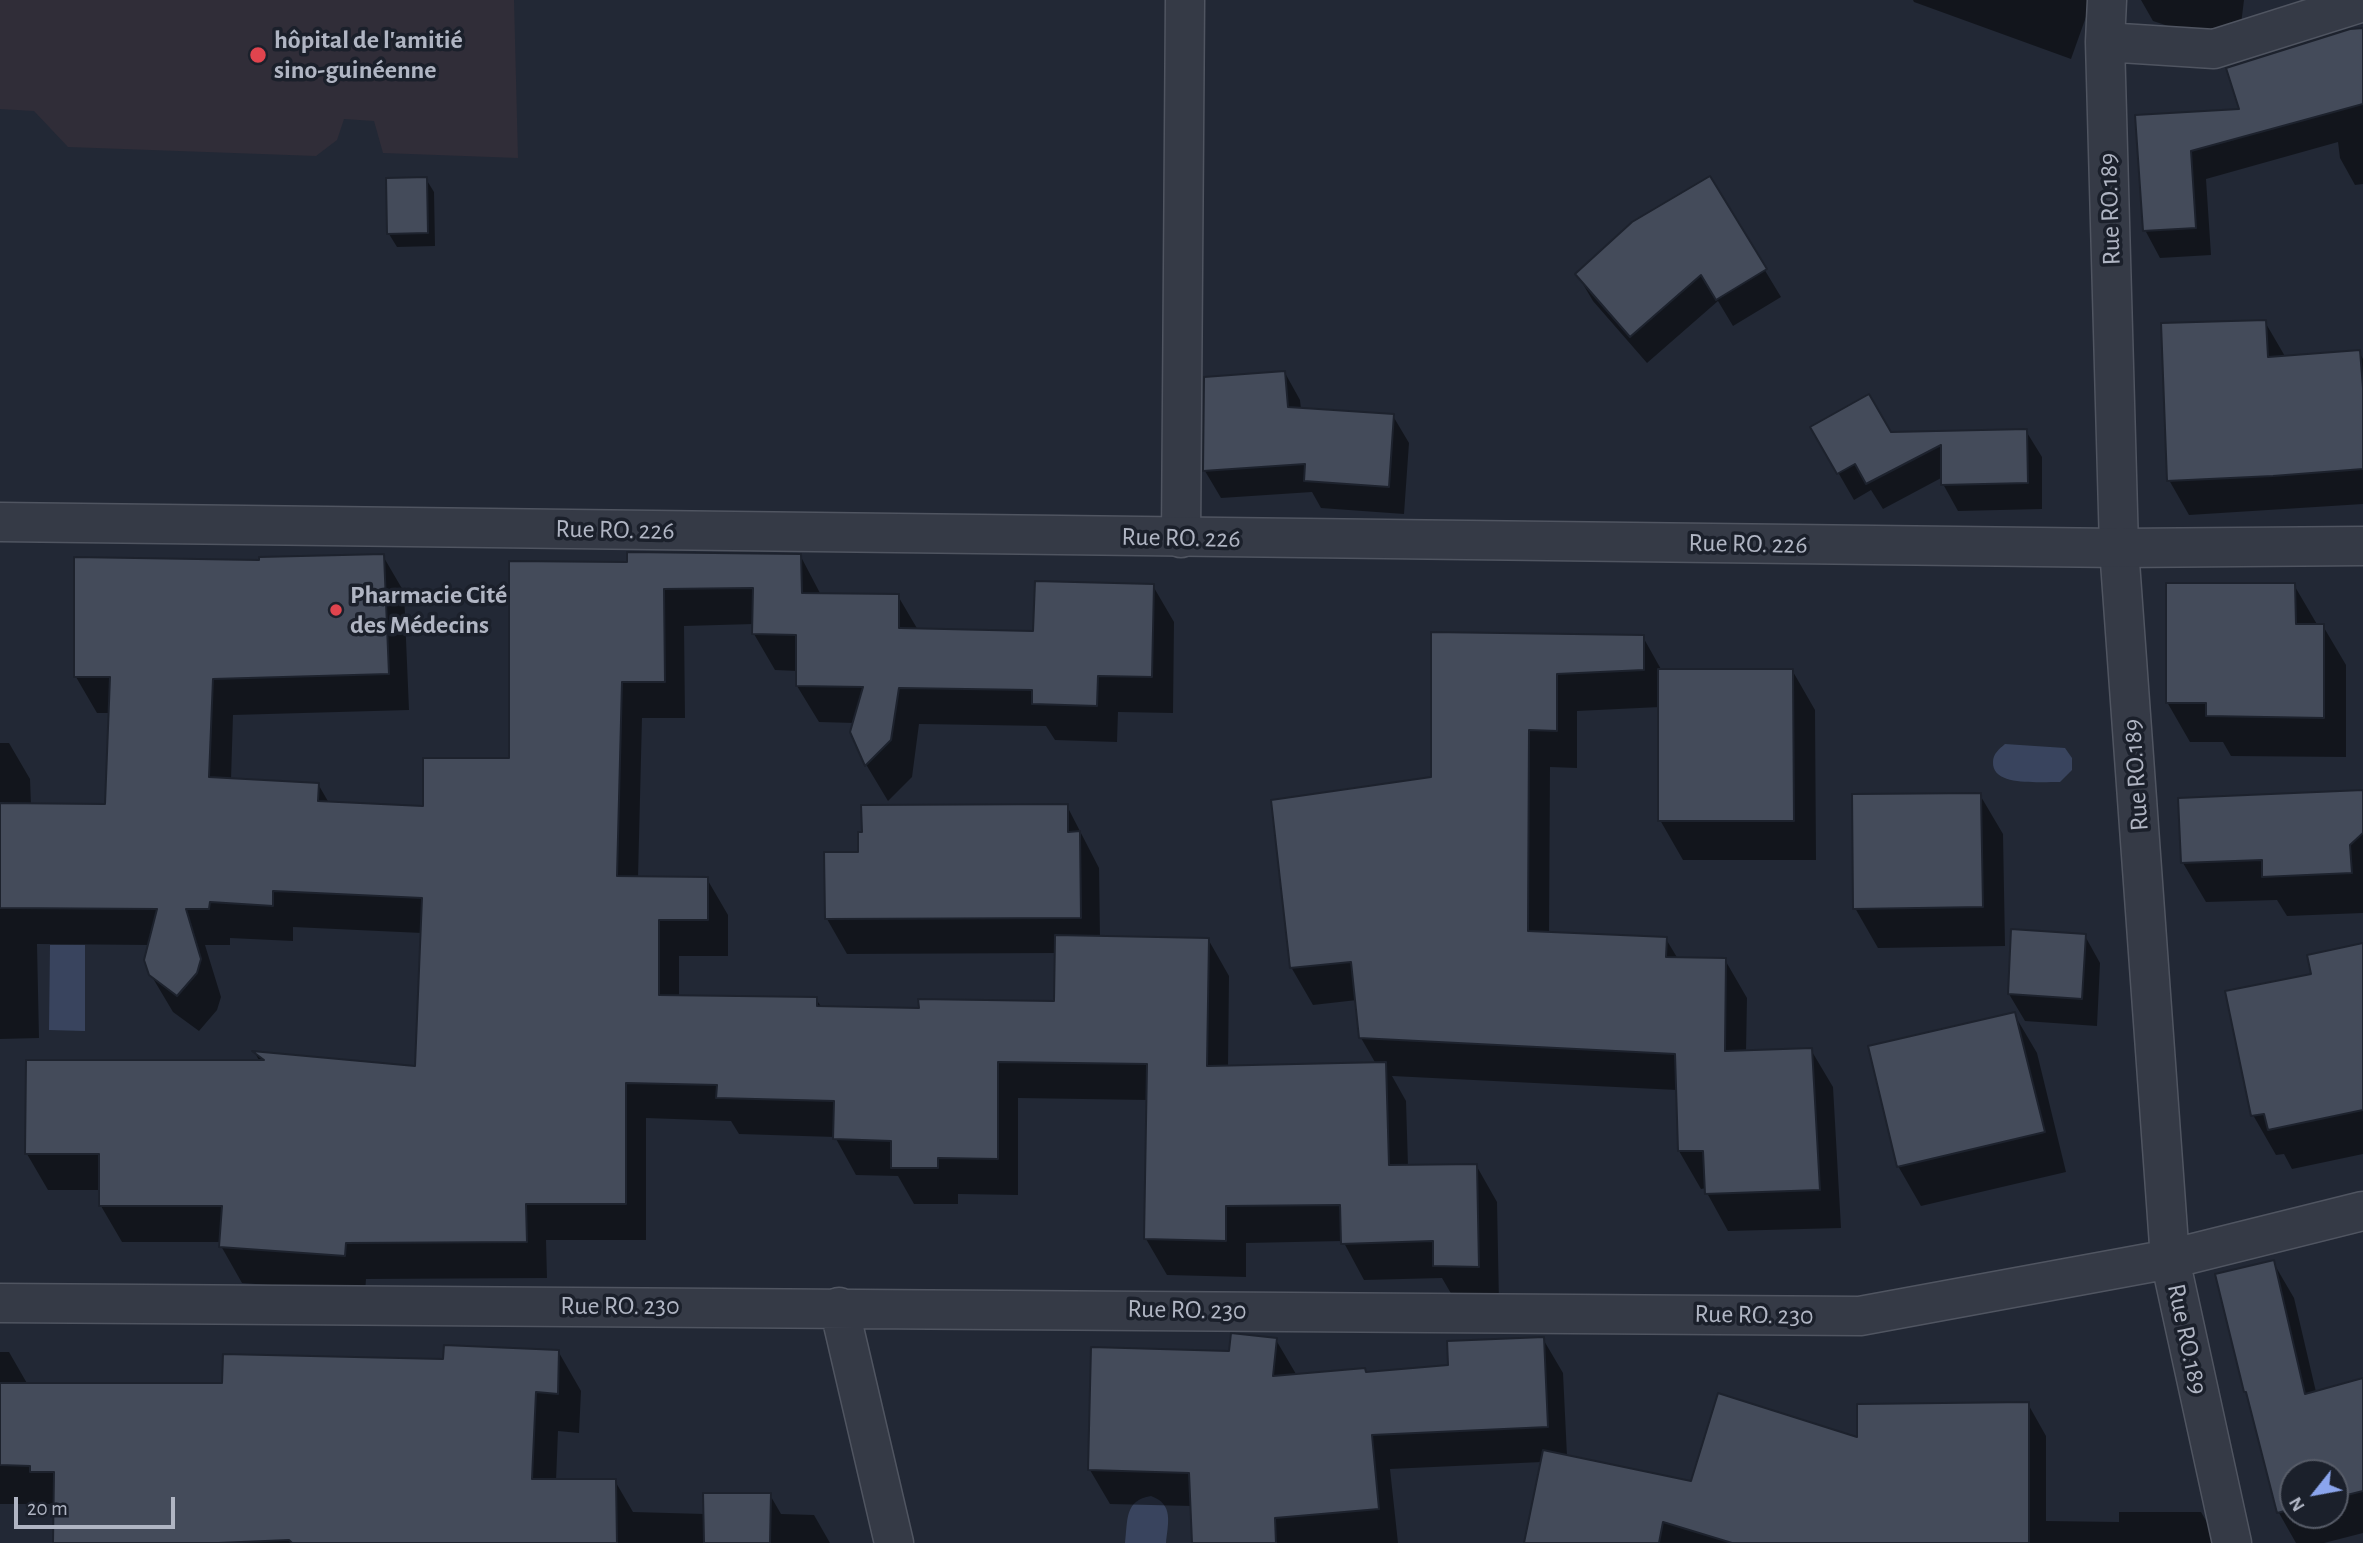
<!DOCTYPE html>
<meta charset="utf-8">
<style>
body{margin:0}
#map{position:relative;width:2363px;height:1543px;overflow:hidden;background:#222835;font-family:"Alegreya Sans",sans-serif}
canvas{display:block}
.north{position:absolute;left:2279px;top:1459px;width:70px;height:70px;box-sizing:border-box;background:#1b202b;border:2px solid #575c68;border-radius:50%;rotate:239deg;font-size:19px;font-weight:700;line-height:28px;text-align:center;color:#b0b5c3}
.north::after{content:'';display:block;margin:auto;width:24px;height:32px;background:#8ba5ed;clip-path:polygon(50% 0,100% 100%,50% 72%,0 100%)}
.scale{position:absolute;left:14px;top:1497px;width:161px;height:32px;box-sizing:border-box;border:4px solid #b0b5c3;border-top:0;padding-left:9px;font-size:21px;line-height:24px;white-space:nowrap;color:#b0b5c3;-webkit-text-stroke:5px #1b202b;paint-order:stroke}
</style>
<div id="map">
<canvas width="2363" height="1543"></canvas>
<div class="north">N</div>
<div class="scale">20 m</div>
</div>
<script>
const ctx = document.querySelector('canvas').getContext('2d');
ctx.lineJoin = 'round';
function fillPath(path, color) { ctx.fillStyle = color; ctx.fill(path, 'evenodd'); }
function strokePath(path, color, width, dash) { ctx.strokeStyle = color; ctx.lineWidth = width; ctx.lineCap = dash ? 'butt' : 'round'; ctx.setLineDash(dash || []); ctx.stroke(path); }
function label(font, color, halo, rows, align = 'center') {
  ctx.font = font + ' "Alegreya Sans",sans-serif'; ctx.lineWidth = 7; ctx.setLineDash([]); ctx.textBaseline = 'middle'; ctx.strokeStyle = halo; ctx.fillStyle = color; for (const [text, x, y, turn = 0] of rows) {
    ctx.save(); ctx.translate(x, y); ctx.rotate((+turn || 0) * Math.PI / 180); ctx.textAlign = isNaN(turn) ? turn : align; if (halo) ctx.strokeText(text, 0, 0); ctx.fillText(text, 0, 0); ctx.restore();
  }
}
fillPath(new Path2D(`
 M 0,0 L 514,0 L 518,158 L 383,153 L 374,121 L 344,119 L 337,140 L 316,156 L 68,147 L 34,111 L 0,109 Z`), '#302d38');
fillPath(new Path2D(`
 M 2005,744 L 2065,748 L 2072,758 L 2072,770 L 2060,782 C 2042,781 1992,788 1993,762 C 1993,754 1999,749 2005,744 Z
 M 50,945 L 85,945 L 85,1031 L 49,1030 Z
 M 1151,1496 C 1174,1504 1168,1523 1166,1543 L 1125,1543 C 1128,1521 1124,1500 1151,1496 Z`), '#39445e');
fillPath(new Path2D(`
 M 1913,0 L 2092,0 L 2071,59 L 1914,2 Z
 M 2141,0 L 2244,0 L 2238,49 L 2153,21 Z
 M 2363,30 L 2363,184 L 2355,185 L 2340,158 L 2338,142 L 2206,179 L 2211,255 L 2160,258 L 2145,230 L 2137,117 L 2241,110 Z
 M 1709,178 L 1781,297 L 1733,326 L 1718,301 L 1647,363 L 1593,301 L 1577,274 Z
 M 426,179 L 434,192 L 435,246 L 397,247 L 389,234 Z
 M 2265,322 L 2286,358 L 2359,352 L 2363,359 L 2363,504 L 2189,515 L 2169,480 Z
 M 1285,373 L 1300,400 L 1301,409 L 1393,416 L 1409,443 L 1404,514 L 1321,508 L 1312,492 L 1221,498 L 1205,471 L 1206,379 Z
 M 1812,427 L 1890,434 L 2026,431 L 2042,457 L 2042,509 L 1958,511 L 1943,484 L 1943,477 L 1883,509 L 1871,490 L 1854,500 Z
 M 800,555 L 821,595 L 898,596 L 918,630 L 1035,633 L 1153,586 L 1174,622 L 1173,713 L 1118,712 L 1117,742 L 1055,740 L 1046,726 L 919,724 L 912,777 L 888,801 L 867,766 L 852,731 L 855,723 L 819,722 L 797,686 L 798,671 L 775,670 L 754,634 L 754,624 L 684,626 L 685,718 L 642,718 L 638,878 L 707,879 L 728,915 L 728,956 L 679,956 L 679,997 L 816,999 L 822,1008 L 920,1010 L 1056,1002 L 1056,953 L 847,954 L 827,919 L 860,854 L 1067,806 L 1099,868 L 1100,938 L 1208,939 L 1229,976 L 1228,1067 L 1376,1064 L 1361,1038 L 1357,1000 L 1313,1005 L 1291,967 L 1433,779 L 1433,634 L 1643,637 L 1662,671 L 1792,670 L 1815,710 L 1816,860 L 1683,860 L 1660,820 L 1660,707 L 1577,711 L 1577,768 L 1550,767 L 1549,933 L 1666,939 L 1678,959 L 1725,960 L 1747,998 L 1746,1052 L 1811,1050 L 1833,1087 L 1841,1228 L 1728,1231 L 1707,1193 L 1706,1188 L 1701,1189 L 1679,1151 L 1677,1090 L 1392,1076 L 1406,1101 L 1408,1166 L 1476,1165 L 1497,1202 L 1499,1303 L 1456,1302 L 1442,1278 L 1364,1280 L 1343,1241 L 1246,1243 L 1246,1277 L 1167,1275 L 1146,1239 L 1148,1100 L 1018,1098 L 1018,1195 L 958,1194 L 958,1204 L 914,1204 L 898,1176 L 856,1175 L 835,1137 L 739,1134 L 731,1121 L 646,1118 L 646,1240 L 546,1240 L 547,1278 L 366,1279 L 365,1292 L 242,1283 L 221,1246 L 221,1242 L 122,1242 L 101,1206 L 101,1190 L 48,1190 L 27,1154 L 260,1062 L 255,1053 L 417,1068 L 422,933 L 293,927 L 293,941 L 230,938 L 230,945 L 205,945 L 221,997 L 217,1010 L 199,1031 L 173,1012 L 151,975 L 150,945 L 37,944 L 39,1038 L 0,1039 L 0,743 L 9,743 L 30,779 L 31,805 L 107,806 L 110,713 L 97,713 L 76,677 L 260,562 L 383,556 L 404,592 L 409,710 L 233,715 L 231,780 L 318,784 L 329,803 L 425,808 L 511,759 L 629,564 Z
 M 2294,585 L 2318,626 L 2323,626 L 2346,665 L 2346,757 L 2231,756 L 2223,742 L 2190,742 L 2167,702 Z
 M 2363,792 L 2363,913 L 2287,916 L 2277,900 L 2206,902 L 2183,863 Z
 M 1980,795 L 2003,834 L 2005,946 L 1878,948 L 1855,908 Z
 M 2085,936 L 2100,963 L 2097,1026 L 2025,1021 L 2009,994 Z
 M 2363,945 L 2363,1154 L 2292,1169 L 2284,1154 L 2276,1155 L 2253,1115 L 2313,975 Z
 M 2014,1014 L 2037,1053 L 2066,1172 L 1921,1206 L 1898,1166 Z
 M 2273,1262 L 2294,1298 L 2316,1392 L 2363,1380 L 2363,1533 L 2324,1543 L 2296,1543 L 2279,1513 L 2250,1399 L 2245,1392 ZM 2293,1473 L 2335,1473 L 2335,1515 L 2293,1515 Z
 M 1543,1339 L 1563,1373 L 1567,1456 L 1692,1483 L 1859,1439 L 2028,1404 L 2046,1436 L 2046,1521 L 2119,1522 L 2119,1512 L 2201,1512 L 2219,1543 L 1526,1543 L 1542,1462 L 1390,1469 L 1398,1543 L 1194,1543 L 1192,1506 L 1110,1504 L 1090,1470 L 1231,1353 L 1276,1340 L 1296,1374 L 1367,1374 L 1450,1367 Z
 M 558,1351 L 581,1391 L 579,1433 L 558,1431 L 556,1481 L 615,1481 L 633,1512 L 705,1514 L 770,1495 L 781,1514 L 814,1515 L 830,1543 L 55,1543 L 55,1511 L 51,1504 L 0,1504 L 0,1352 L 9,1352 L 28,1385 L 224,1385 Z`), '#0007');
const building = new Path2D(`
 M 2363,28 L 2363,104 L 2191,151 L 2196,228 L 2143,231 L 2135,115 L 2239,109 L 2226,68 L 2350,29 Z
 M 1710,176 L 1767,269 L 1716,300 L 1701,275 L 1630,337 L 1575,274 L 1632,222 Z
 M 427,177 L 428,233 L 387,234 L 386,178 Z
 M 2266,320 L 2268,357 L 2360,350 L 2363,388 L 2363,469 L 2273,476 L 2167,481 L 2161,323 Z
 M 1285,371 L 1288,407 L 1394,414 L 1389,487 L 1304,481 L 1305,464 L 1203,471 L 1204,377 Z
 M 1869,394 L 1891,432 L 2027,429 L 2028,483 L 1941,485 L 1941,445 L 1866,484 L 1855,464 L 1837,474 L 1810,427 Z
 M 627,552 L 801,554 L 802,593 L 899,594 L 899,628 L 901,628 L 1033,631 L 1035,581 L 1154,584 L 1152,677 L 1098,676 L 1097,706 L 1032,704 L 1032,690 L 899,688 L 891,740 L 865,766 L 850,732 L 863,687 L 796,686 L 796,635 L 752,634 L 753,588 L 664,589 L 665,682 L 622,682 L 617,876 L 708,877 L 708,920 L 659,920 L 659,995 L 817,997 L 817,1006 L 919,1008 L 918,999 L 1054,1001 L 1055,935 L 1209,938 L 1207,1066 L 1386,1062 L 1389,1165 L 1477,1164 L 1479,1267 L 1433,1266 L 1433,1241 L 1341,1244 L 1340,1205 L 1226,1206 L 1226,1241 L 1144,1239 L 1147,1064 L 998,1062 L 998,1159 L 938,1158 L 938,1168 L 891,1168 L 891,1141 L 833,1139 L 834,1101 L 716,1098 L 717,1085 L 626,1083 L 626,1204 L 526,1204 L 527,1242 L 346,1243 L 345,1256 L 219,1247 L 222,1206 L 99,1206 L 99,1154 L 25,1154 L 26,1060 L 264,1060 L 252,1051 L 415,1066 L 422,898 L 273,891 L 273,906 L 210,902 L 209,909 L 186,909 L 201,959 L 197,973 L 177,996 L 149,975 L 144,960 L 157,909 L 0,908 L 0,803 L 105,804 L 110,677 L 74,677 L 74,557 L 259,560 L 259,557 L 384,554 L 389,674 L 213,679 L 209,777 L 319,783 L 318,801 L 423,806 L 423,758 L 509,758 L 509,561 L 627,562 Z
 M 2166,583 L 2295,583 L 2296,624 L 2324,624 L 2324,718 L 2206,716 L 2206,703 L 2166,703 Z
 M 1431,632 L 1644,635 L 1644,670 L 1557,674 L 1557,731 L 1529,730 L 1528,931 L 1667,937 L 1666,957 L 1726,958 L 1725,1051 L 1812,1048 L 1820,1190 L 1705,1194 L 1703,1151 L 1678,1151 L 1675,1054 L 1359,1038 L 1351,962 L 1290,968 L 1271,800 L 1431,777 Z
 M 1658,669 L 1793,669 L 1794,821 L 1658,821 Z
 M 2363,790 L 2363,833 L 2350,845 L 2352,873 L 2262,877 L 2262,860 L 2181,863 L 2178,798 Z
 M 1981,793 L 1983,907 L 1853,909 L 1852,794 Z
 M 1068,804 L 1068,832 L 1080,831 L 1081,918 L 825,919 L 824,852 L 858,852 L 858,832 L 862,832 L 861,805 Z
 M 2011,929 L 2086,934 L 2082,999 L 2008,994 Z
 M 2363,943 L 2363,1110 L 2268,1130 L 2264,1114 L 2251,1116 L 2225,991 L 2311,974 L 2307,955 Z
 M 2015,1012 L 2045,1132 L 1897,1167 L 1868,1046 Z
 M 2274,1260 L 2305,1394 L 2363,1378 L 2363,1491 L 2335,1498 L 2335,1473 L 2293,1473 L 2293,1509 L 2277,1513 L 2246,1392 L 2244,1392 L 2215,1274 Z
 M 1231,1333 L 1277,1338 L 1273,1376 L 1365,1368 L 1366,1372 L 1448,1365 L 1447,1341 L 1544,1337 L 1548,1427 L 1372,1435 L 1379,1509 L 1275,1518 L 1276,1543 L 1192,1543 L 1189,1473 L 1088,1470 L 1091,1347 L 1229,1351 Z
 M 444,1345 L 559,1350 L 558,1394 L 536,1392 L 532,1479 L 616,1479 L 617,1543 L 292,1543 L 289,1540 L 218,1543 L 53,1543 L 54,1472 L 30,1472 L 30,1466 L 0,1465 L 0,1383 L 222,1383 L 223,1354 L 443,1359 Z
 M 1718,1393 L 1857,1437 L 1857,1404 L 2029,1402 L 2029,1543 L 1732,1543 L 1663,1522 L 1659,1543 L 1524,1543 L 1543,1450 L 1691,1481 Z
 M 703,1493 L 771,1493 L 770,1543 L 704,1543 Z`);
fillPath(building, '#444b5a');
strokePath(building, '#1d222d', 2);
const minor = new Path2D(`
 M 2107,0 L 2105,42 L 2119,548 L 2170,1259 L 2232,1543
 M 2105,42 L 2214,49 L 2363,2
 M 1181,538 L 1185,0
 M 0,1303 L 1860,1316 L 2170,1259 L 2363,1211
 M 839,1307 L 894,1543`);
const tertiary = new Path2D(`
 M 0,522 L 2119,548 L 2363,546`);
strokePath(minor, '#505561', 41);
strokePath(tertiary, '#505561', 41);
strokePath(minor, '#353a46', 38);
strokePath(tertiary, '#353a46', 38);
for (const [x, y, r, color] of [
 [258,55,9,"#e0444e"],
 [336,610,7,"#e0444e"]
]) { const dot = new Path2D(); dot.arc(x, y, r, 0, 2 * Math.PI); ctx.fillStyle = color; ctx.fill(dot); strokePath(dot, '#1b202b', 2.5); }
label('bold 26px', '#b0b5c3', '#1b202b', [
 ["hôpital de l'amitié",274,40],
 ["sino-guinéenne",274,70],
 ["Pharmacie Cité",350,595],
 ["des Médecins",350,625]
], 'left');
label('26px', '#b0b5c3', '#1b202b', [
 ["Rue RO.189",2110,209,-92],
 ["Rue RO. 226",615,530,1],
 ["Rue RO. 226",1181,538,1],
 ["Rue RO. 226",1748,544,1],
 ["Rue RO.189",2136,775,-94],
 ["Rue RO. 230",620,1306],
 ["Rue RO. 230",1187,1310,1],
 ["Rue RO. 230",1754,1315,1],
 ["Rue RO.189",2187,1339,78]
]);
</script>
